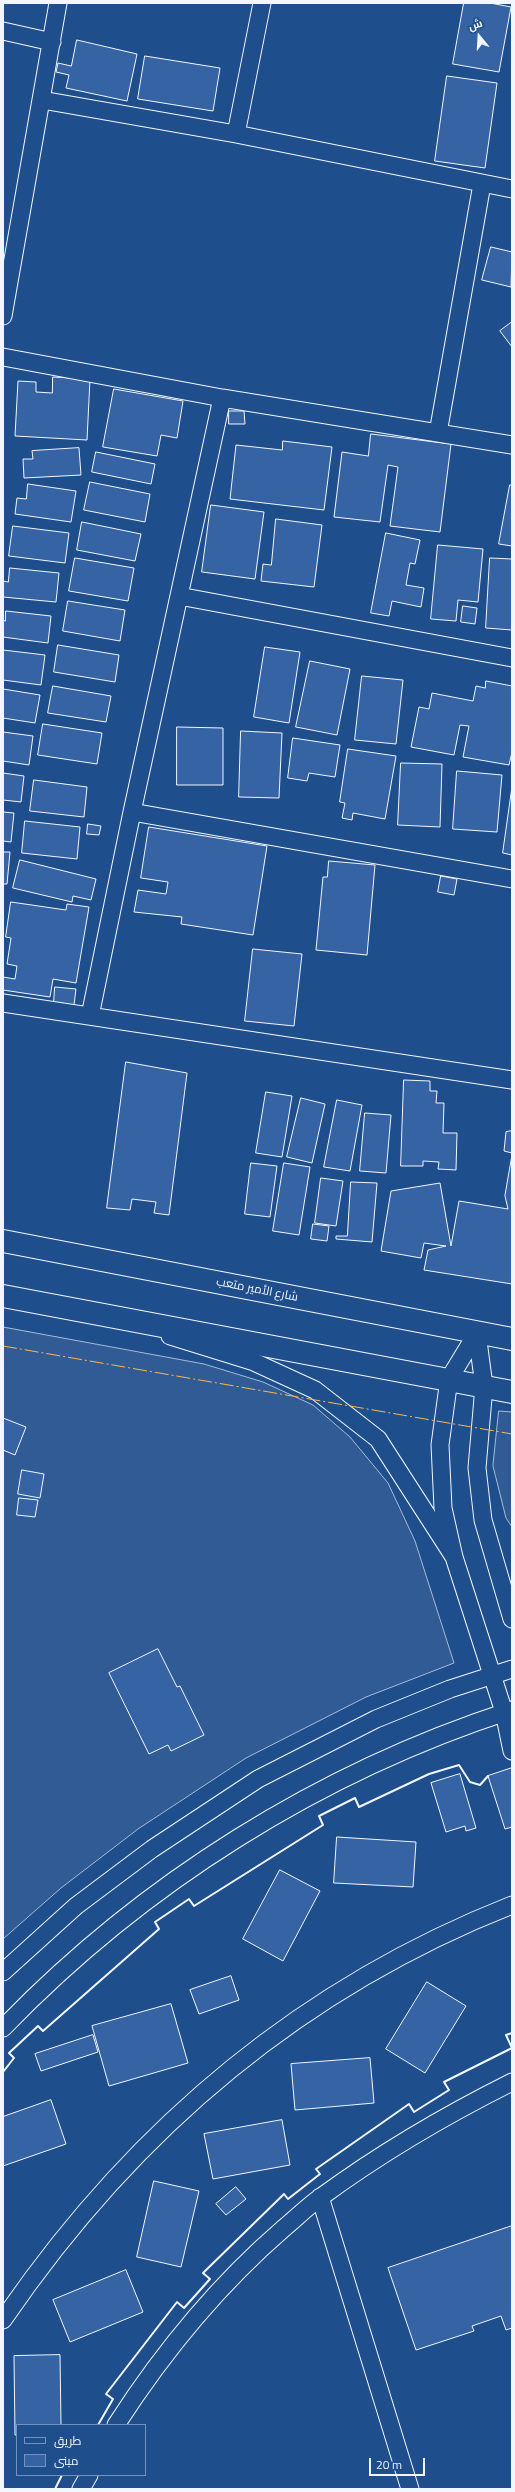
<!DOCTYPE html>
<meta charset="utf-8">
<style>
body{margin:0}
#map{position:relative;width:515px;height:2492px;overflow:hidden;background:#1f4e8c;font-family:"Titillium Web",Cairo,sans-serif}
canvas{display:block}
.frame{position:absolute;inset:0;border:4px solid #f2f6ff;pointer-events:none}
.legend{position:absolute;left:16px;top:2424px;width:130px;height:52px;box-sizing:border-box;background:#1f4e8c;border:1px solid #7391ba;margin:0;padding:5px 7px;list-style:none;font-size:12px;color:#f2f6ff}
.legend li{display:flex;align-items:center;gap:8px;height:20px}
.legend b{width:20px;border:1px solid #7391ba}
.north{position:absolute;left:459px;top:16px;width:40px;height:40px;-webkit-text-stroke:3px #1f4e8c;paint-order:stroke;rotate:342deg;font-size:11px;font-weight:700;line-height:16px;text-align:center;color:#f2f6ff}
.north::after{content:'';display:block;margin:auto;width:14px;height:18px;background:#f2f6ff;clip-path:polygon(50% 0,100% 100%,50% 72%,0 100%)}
.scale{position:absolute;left:369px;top:2458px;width:56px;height:18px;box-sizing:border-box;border:2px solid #f2f6ff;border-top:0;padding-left:5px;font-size:12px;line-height:14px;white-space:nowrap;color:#f2f6ff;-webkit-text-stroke:3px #1f4e8c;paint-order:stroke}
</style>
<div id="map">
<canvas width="515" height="2492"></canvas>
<div class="frame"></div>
<ul class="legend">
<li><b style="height:5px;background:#1f4e8c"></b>طريق</li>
<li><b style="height:11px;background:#3563a3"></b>مبنى</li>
</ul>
<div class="north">ش</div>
<div class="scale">20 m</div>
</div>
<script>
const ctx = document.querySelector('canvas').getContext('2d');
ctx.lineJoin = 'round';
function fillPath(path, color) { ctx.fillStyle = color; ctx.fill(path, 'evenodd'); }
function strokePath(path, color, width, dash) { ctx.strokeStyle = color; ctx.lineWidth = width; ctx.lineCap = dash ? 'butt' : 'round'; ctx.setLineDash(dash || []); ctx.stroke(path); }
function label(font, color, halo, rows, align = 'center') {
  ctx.font = font + ' "Titillium Web",Cairo,sans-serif'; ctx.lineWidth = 3; ctx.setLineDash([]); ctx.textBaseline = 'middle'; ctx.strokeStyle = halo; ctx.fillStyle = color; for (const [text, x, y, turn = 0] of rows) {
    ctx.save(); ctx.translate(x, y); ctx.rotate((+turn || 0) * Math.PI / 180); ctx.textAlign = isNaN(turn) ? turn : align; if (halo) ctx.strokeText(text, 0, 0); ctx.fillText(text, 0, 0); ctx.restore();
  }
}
const built = new Path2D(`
 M 3,1327 L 204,1364 L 263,1382 L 313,1405 L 350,1437 L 388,1483 L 415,1541 L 454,1663 L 366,1697 L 246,1758 L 138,1829 L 61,1888 L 3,1939 Z
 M 499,1411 L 512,1412 L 512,1527 L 506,1518 L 493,1466 Z`);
fillPath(built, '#305b95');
strokePath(built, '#a8bbd7', 1);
const building = new Path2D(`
 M 464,3 L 490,3 L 511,7 L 499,72 L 453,64 Z
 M 77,40 L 137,54 L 127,101 L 66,88 L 69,75 L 56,72 L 58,63 L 71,66 Z
 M 145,56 L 220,68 L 213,111 L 138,99 Z
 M 447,76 L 497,83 L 485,168 L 435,161 Z
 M 491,247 L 512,252 L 511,287 L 482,280 Z
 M 512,322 L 512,347 L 500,331 Z
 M 53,377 L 90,379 L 87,440 L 15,436 L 18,381 L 36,382 L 36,392 L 52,393 Z
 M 114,389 L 183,401 L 177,438 L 161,435 L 157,456 L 103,447 Z
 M 229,411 L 244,411 L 245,424 L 229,424 Z
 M 371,434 L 451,444 L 440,532 L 390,526 L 398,467 L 388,465 L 380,522 L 334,517 L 342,452 L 368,456 Z
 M 283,441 L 332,447 L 324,510 L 230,499 L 236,445 L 282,450 Z
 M 79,448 L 81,475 L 24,478 L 23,459 L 33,459 L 32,451 Z
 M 96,452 L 155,464 L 151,484 L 92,472 Z
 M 90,482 L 150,494 L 145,522 L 84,510 Z
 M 28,484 L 76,491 L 71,522 L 15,514 L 17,498 L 26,499 Z
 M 510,485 L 512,485 L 512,546 L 499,544 Z
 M 211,505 L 264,512 L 255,579 L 202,572 Z
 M 276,519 L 322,525 L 314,587 L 261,581 L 263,564 L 271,565 Z
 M 82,522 L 141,534 L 135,561 L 77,550 Z
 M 13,526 L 69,533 L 65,563 L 9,556 Z
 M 386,533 L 420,540 L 415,564 L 410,563 L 406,585 L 424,588 L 421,607 L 392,601 L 389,616 L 371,613 Z
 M 438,545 L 483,549 L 478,602 L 458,600 L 456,621 L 431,619 Z
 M 75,558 L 134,568 L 128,601 L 69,591 Z
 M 490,558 L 512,559 L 512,630 L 486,628 Z
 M 10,568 L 59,573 L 56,602 L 3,597 L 3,581 L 8,582 Z
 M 68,601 L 125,610 L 120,641 L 63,631 Z
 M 463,606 L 477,608 L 475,624 L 461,622 Z
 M 6,611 L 51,616 L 48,643 L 3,637 L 3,620 L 5,621 Z
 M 58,645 L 119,655 L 115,682 L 54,672 Z
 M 265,647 L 300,652 L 289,723 L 254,717 Z
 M 3,650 L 45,655 L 41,685 L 3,680 Z
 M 310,661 L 350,669 L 337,735 L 296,727 Z
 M 362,676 L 403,680 L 396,744 L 355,740 Z
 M 486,681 L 512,686 L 512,752 L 509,765 L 463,757 L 469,726 L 460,725 L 454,755 L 411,747 L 419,707 L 429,709 L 432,693 L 473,701 L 476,686 L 485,688 Z
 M 53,686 L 111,696 L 106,722 L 48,713 Z
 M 3,689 L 40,695 L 35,723 L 3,718 Z
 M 43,724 L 102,733 L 97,764 L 38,755 Z
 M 177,727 L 223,728 L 223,785 L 177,785 Z
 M 241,731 L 282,733 L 279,798 L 239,797 Z
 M 3,732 L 33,736 L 29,765 L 3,761 Z
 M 293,738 L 340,745 L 335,777 L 309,773 L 307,781 L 288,778 Z
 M 348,749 L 396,756 L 385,819 L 353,813 L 352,820 L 342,818 L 345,803 L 340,802 Z
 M 401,763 L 442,764 L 440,827 L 398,825 Z
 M 457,771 L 502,775 L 497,832 L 453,829 Z
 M 3,773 L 24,776 L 21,802 L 3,800 Z
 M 34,780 L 87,787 L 84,817 L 30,811 Z
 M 512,787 L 512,855 L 503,853 Z
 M 3,812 L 14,813 L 11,842 L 3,841 Z
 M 25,821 L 80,827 L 77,859 L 22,853 Z
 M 88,824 L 101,826 L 99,835 L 87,834 Z
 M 149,827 L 267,846 L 253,935 L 181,924 L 182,917 L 134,912 L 138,890 L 166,894 L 168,882 L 141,878 Z
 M 3,852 L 10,852 L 7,884 L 3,884 Z
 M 20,860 L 96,879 L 91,900 L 73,896 L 72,902 L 13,888 Z
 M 329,861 L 375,865 L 367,955 L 316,950 L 323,877 L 327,877 Z
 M 441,876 L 457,879 L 454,895 L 438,892 Z
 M 11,902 L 66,910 L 67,904 L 89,907 L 76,983 L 53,979 L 50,997 L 3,990 L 3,977 L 15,979 L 17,966 L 7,964 L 11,938 L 6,937 Z
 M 253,949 L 302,954 L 294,1026 L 245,1021 Z
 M 55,987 L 76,989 L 74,1005 L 54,1003 Z
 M 126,1062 L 187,1073 L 169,1215 L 154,1213 L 156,1202 L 132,1199 L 130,1210 L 107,1208 Z
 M 404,1080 L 430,1081 L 430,1091 L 437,1091 L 436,1103 L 444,1103 L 443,1133 L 457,1133 L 456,1170 L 438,1169 L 439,1162 L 423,1161 L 423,1166 L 401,1166 Z
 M 266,1092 L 292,1096 L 282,1157 L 256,1153 Z
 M 301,1098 L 325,1104 L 312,1163 L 287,1157 Z
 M 337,1100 L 362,1105 L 350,1171 L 324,1167 Z
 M 365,1113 L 391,1115 L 386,1173 L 360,1171 Z
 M 512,1131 L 512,1153 L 504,1151 L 506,1132 Z
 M 512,1155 L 512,1284 L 424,1270 L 428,1250 L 446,1246 L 424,1243 L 421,1258 L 381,1251 L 391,1191 L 440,1183 L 451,1246 L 459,1201 L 508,1209 L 505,1196 Z
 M 251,1163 L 277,1166 L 270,1217 L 245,1214 Z
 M 284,1163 L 310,1167 L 299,1235 L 273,1231 Z
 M 321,1178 L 343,1181 L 336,1226 L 315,1223 Z
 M 351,1182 L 377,1183 L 372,1242 L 336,1239 L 336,1236 L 347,1236 Z
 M 313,1224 L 329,1226 L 327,1241 L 311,1239 Z
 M 3,1418 L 26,1427 L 15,1455 L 3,1450 Z
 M 22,1470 L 44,1474 L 40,1498 L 18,1494 Z
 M 19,1498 L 38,1500 L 35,1517 L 17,1515 Z
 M 158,1649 L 177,1687 L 180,1686 L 204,1735 L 171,1751 L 168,1745 L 149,1754 L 109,1673 Z
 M 512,1768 L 512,1827 L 505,1829 L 488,1776 Z
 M 460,1774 L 476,1828 L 466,1831 L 465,1826 L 446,1832 L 431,1783 Z
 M 337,1837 L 416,1842 L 413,1887 L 334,1883 Z
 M 280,1870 L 320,1891 L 283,1961 L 243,1939 Z
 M 231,1976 L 239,2000 L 199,2014 L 190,1990 Z
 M 427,1982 L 466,2006 L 425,2073 L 386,2049 Z
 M 171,2004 L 188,2063 L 109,2086 L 92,2026 Z
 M 93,2035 L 98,2052 L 41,2071 L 35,2054 Z
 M 370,2058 L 374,2103 L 295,2110 L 291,2064 Z
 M 51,2100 L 66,2144 L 3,2166 L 3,2117 Z
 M 282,2120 L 290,2165 L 213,2179 L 204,2134 Z
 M 154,2181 L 199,2191 L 181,2267 L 137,2257 Z
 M 236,2187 L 246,2199 L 226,2215 L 216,2204 Z
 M 512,2226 L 512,2328 L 506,2330 L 501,2316 L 472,2326 L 474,2331 L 416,2350 L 388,2268 Z
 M 126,2270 L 143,2312 L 70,2342 L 53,2300 Z
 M 60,2355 L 61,2425 L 17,2425 L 17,2435 L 15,2435 L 14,2356 Z`);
fillPath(building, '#3563a3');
strokePath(building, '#f2f6ff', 1);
const street = new Path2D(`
 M 3,31 L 52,42
 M 42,100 L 236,134 L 512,189
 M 236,134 L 262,3
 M 3,316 L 58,3
 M 3,357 L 222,398 L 512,445
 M 438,433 L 482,184
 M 179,596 L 512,658
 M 132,812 L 512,879
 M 3,1003 L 512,1080
 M 90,1016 L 132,812 L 222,398
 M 477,1333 L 449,1379 L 440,1445 L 443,1508 L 454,1557 L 504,1712 L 512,1751
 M 477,1333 L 484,1386 L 477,1468 L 483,1520 L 512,1619
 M 170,1336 L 254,1362 L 315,1390 L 378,1439 L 454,1557
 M 3,1972 L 76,1906 L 152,1849 L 258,1779 L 376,1719 L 450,1689 L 512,1669
 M 3,2028 C 143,1883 320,1772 512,1710
 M 320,2197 L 410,2489
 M 3,2320 C 132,2131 299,1989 512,1905
 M 116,2425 C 163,2352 218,2285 284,2228 C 296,2218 308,2206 321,2197 C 381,2153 446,2115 512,2082
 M 81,2489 L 89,2475`);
const primary = new Path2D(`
 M 3,1241 L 512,1339
 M 3,1296 L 512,1392`);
strokePath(street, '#f2f6ff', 19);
strokePath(primary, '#f2f6ff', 24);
strokePath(street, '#1f4e8c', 17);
strokePath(primary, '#1f4e8c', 22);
strokePath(new Path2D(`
 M 3,2072 L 14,2058 L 9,2053 L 38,2026 L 43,2031 L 159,1929 L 155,1922 L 189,1899 L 194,1906 L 323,1825 L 319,1816 L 355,1798 L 359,1807 L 429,1774 L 459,1765 L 470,1782 L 480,1785 L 488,1776
 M 98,2425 L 113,2399 L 106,2394 L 177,2302 L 184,2308 L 210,2279 L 203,2273 L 284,2194 L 288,2199 L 320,2174 L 316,2169 L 409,2104 L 414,2112 L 449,2090 L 444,2082 L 512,2048 L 506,2035 L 512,2033
 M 55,2489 L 62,2475`), '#f2f6ff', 2);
strokePath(new Path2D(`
 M 3,1346 L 512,1434`), '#ffb74d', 1, [14, 3, 2, 3]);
label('12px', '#f2f6ff', '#1f4e8c', [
 ["شارع الأمير متعب",257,1290,11]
]);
</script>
